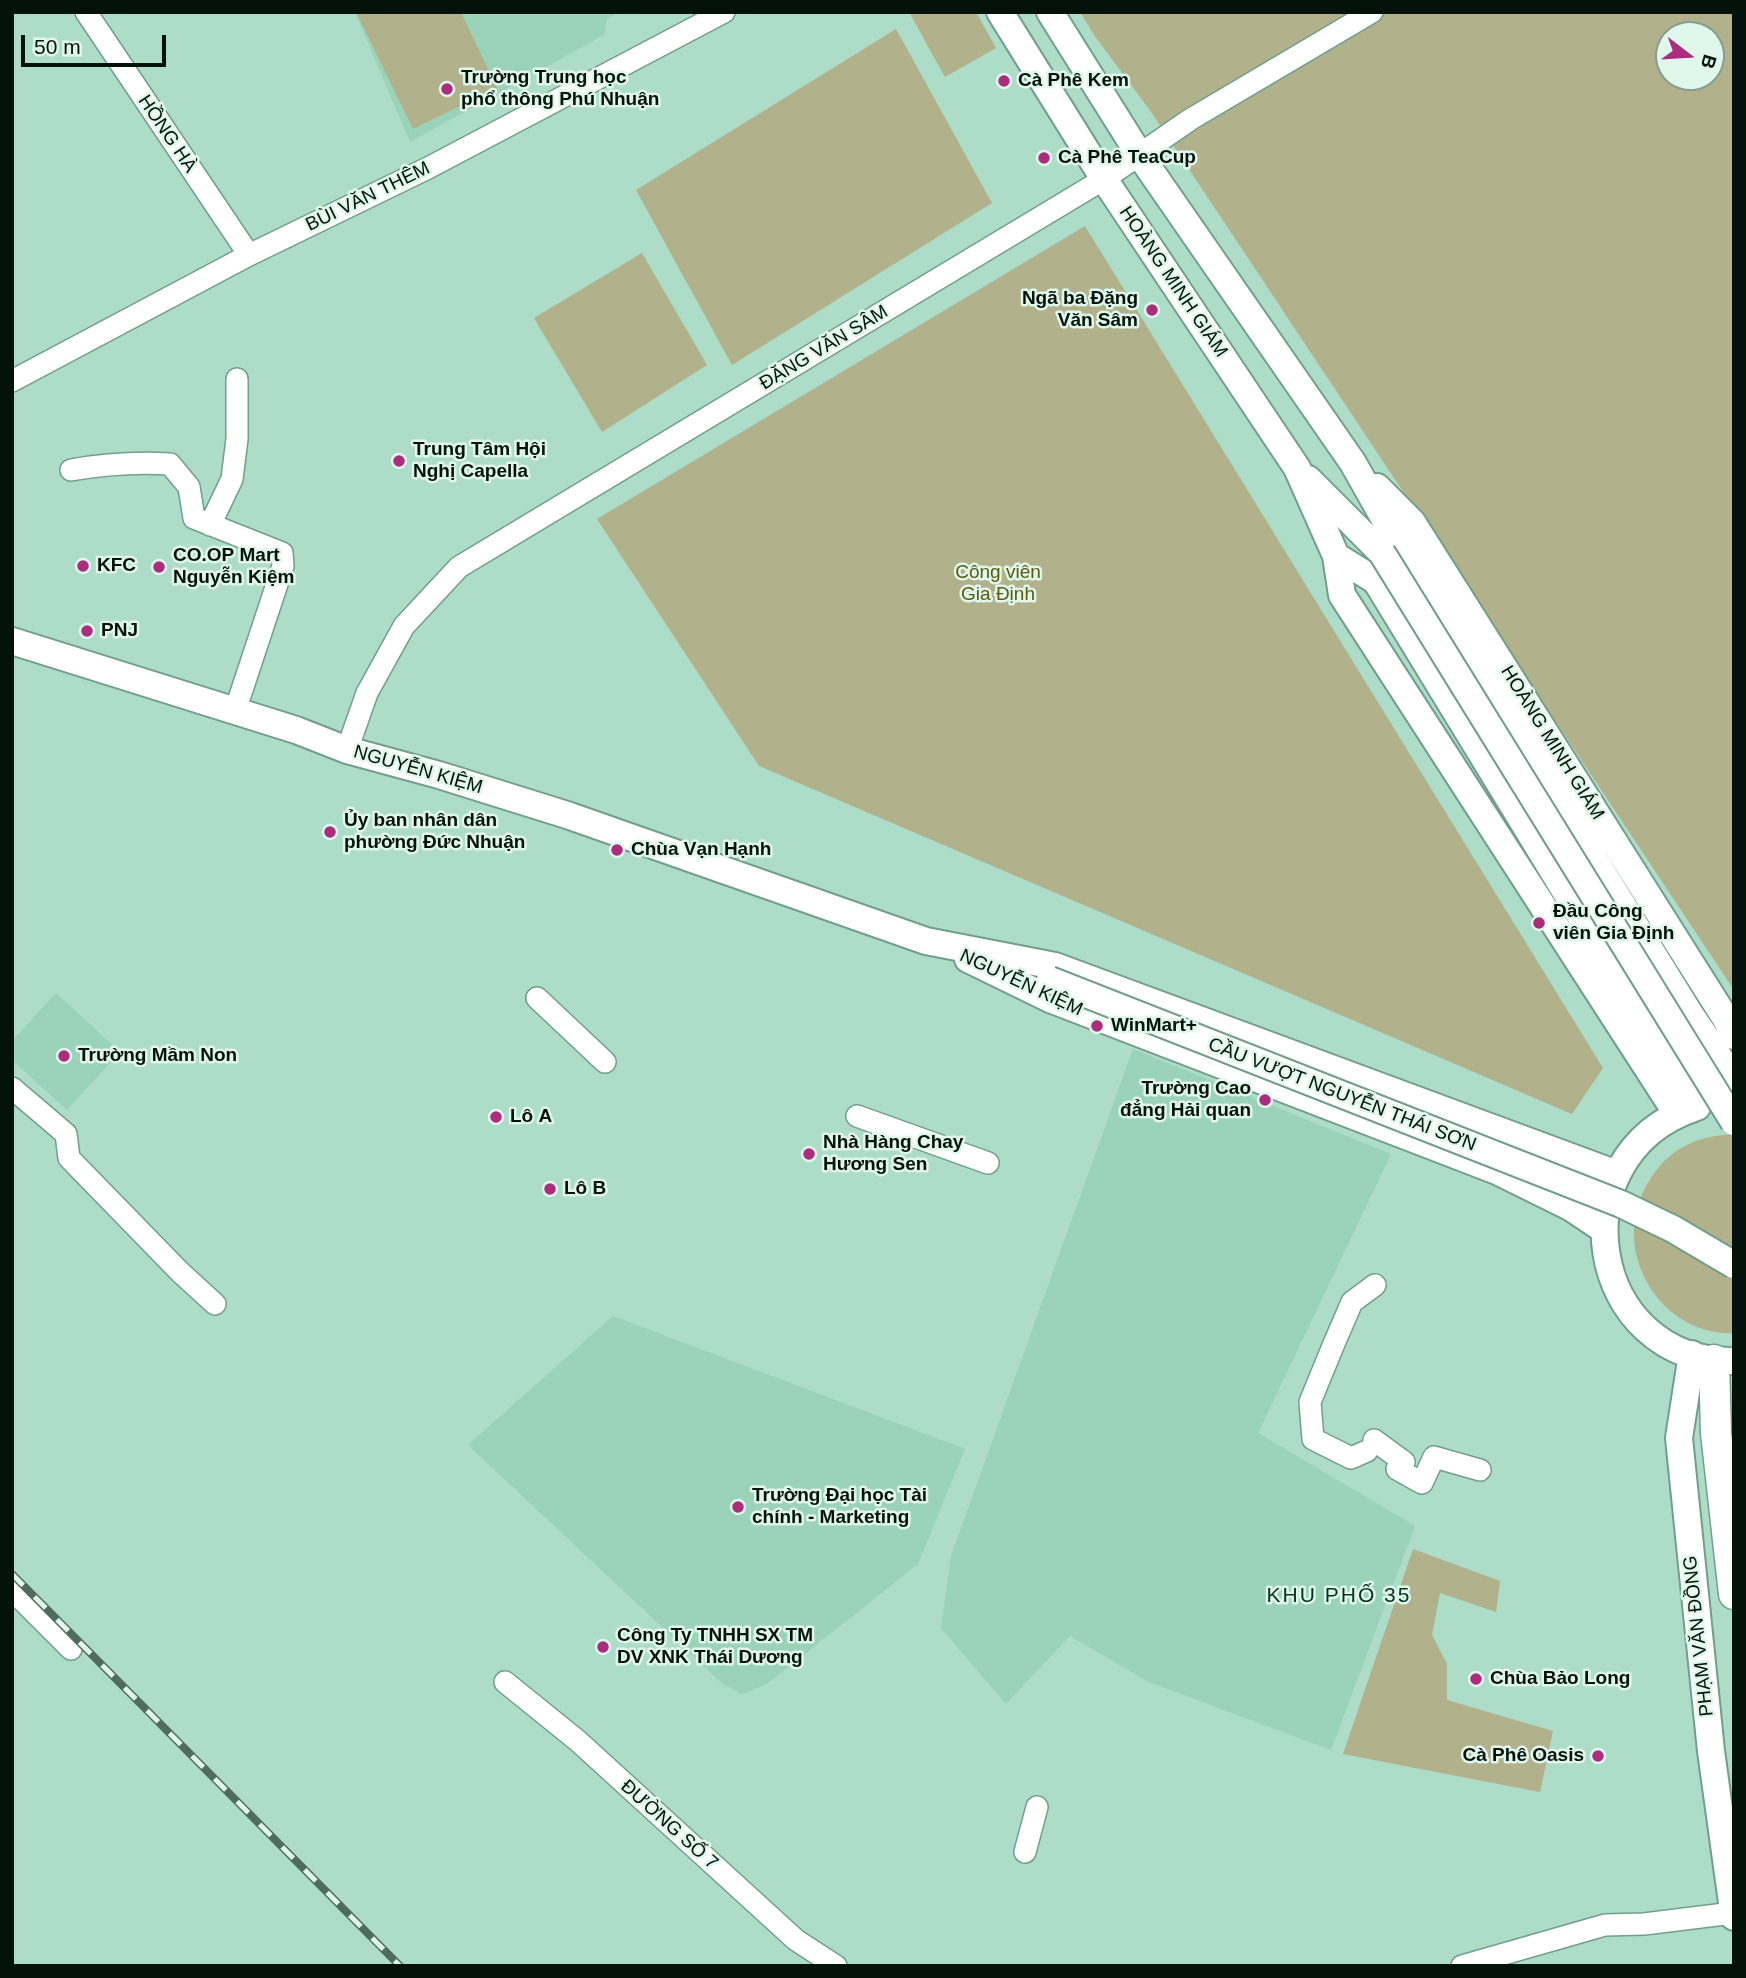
<!DOCTYPE html>
<meta charset="utf-8">
<style>
body{margin:0}
#map{position:relative;width:1746px;height:1978px;overflow:hidden;background:#addcc8;font-family:Arial,sans-serif}
canvas{display:block}
.frame{position:absolute;inset:0;border:14px solid #03130c;pointer-events:none}
.north{position:absolute;left:1655px;top:21px;width:70px;height:70px;box-sizing:border-box;background:#e0f7ec;border:2px solid #889c92;border-radius:50%;rotate:107deg;font-size:19px;font-weight:700;line-height:28px;text-align:center;color:#03130c}
.north::after{content:'';display:block;margin:auto;width:24px;height:32px;background:#ac2d7d;clip-path:polygon(50% 0,100% 100%,50% 72%,0 100%)}
.scale{position:absolute;left:21px;top:35px;width:145px;height:32px;box-sizing:border-box;border:4px solid #03130c;border-top:0;padding-left:9px;font-size:21px;line-height:24px;white-space:nowrap;color:#03130c;-webkit-text-stroke:5px #e0f7ec;paint-order:stroke}
</style>
<div id="map">
<canvas width="1746" height="1978"></canvas>
<div class="frame"></div>
<div class="north">B</div>
<div class="scale">50 m</div>
</div>
<script>
const ctx = document.querySelector('canvas').getContext('2d');
ctx.lineJoin = 'round';
function fillPath(path, color) { ctx.fillStyle = color; ctx.fill(path, 'evenodd'); }
function strokePath(path, color, width, dash) { ctx.strokeStyle = color; ctx.lineWidth = width; ctx.lineCap = dash ? 'butt' : 'round'; ctx.setLineDash(dash || []); ctx.stroke(path); }
function label(font, color, halo, rows, align = 'center') {
  ctx.font = font + ' Arial,sans-serif'; ctx.lineWidth = 5; ctx.setLineDash([]); ctx.textBaseline = 'middle'; ctx.strokeStyle = halo; ctx.fillStyle = color; for (const [text, x, y, turn = 0] of rows) {
    ctx.save(); ctx.translate(x, y); ctx.rotate((+turn || 0) * Math.PI / 180); ctx.textAlign = isNaN(turn) ? turn : align; if (halo) ctx.strokeText(text, 0, 0); ctx.fillText(text, 0, 0); ctx.restore();
  }
}
fillPath(new Path2D(`
 M 355,12 L 619,12 L 607,19 L 604,35 L 410,142 Z
 M 56,993 L 120,1052 L 67,1110 L 12,1060 L 12,1041 Z
 M 1133,1049 L 1391,1154 L 1258,1433 L 1415,1526 L 1331,1750 L 1149,1682 L 1070,1636 L 1006,1704 L 941,1628 L 951,1556 Z
 M 613,1316 L 965,1449 L 918,1564 L 767,1684 L 742,1694 L 724,1685 L 468,1445 Z`), '#9ad2ba');
fillPath(new Path2D(`
 M 356,12 L 461,12 L 497,88 L 413,129 Z
 M 909,12 L 976,12 L 996,48 L 945,77 Z
 M 1080,12 L 1734,12 L 1734,990 L 1149,109 L 1094,35 ZM 1669,35 L 1711,35 L 1711,77 L 1669,77 Z
 M 896,29 L 992,203 L 732,365 L 636,190 Z
 M 1085,226 L 1603,1068 L 1572,1114 L 759,766 L 597,519 Z
 M 642,253 L 707,365 L 602,432 L 534,318 Z
 M 1734,1134 L 1734,1333 C 1716,1334 1698,1329 1683,1320 C 1636,1290 1619,1230 1649,1181 C 1657,1168 1669,1154 1683,1147 C 1699,1138 1716,1135 1734,1134 Z
 M 1413,1549 L 1500,1581 L 1496,1612 L 1440,1593 L 1432,1635 L 1447,1664 L 1447,1700 L 1553,1731 L 1540,1792 L 1343,1754 Z`), '#b1b18b');
const minor = new Path2D(`
 M 86,12 L 249,255
 M 12,381 L 249,255 L 428,168 L 724,12
 M 71,470 C 105,464 135,462 170,464 L 189,487 L 194,518 L 282,553 L 283,566 L 235,711
 M 210,525 L 232,479 L 237,439 L 237,379
 M 347,750 L 367,693 L 404,626 L 459,567 L 1104,179 L 1191,119 L 1372,12
 M 537,998 L 605,1062
 M 12,1088 L 66,1134 L 69,1158 L 180,1272 L 215,1304
 M 857,1116 L 988,1163
 M 1374,1440 L 1404,1462 L 1397,1469 L 1422,1483 L 1434,1457 L 1480,1470
 M 1367,1451 L 1351,1458 L 1313,1439 L 1310,1402 L 1333,1346 L 1352,1302 L 1375,1285
 M 12,1590 L 71,1649
 M 505,1682 L 578,1741 L 796,1940 L 836,1966
 M 1025,1852 L 1037,1807
 M 1462,1966 L 1605,1925 L 1644,1924 L 1733,1913`);
const major = new Path2D(`
 M 1000,12 L 1104,179 L 1297,468 L 1336,556 L 1342,595 L 1677,1114
 M 1050,12 L 1139,154 L 1353,463 L 1393,534 L 1690,1014 L 1734,1079
 M 1308,479 L 1382,553
 M 1377,487 L 1412,522 L 1726,1019 L 1734,1036
 M 1336,556 L 1376,581 L 1697,1107
 M 12,641 L 296,730 L 347,750 L 439,775 L 567,815 L 926,941 L 1055,966 L 1617,1174
 M 968,959 L 1050,999 L 1497,1171 L 1570,1207 L 1603,1229
 M 1694,1108 C 1554,1156 1587,1363 1734,1361
 M 1692,1354 L 1679,1438 L 1711,1751 L 1734,1917`);
const highway = new Path2D(`
 M 1714,1360 L 1716,1433 L 1734,1594`);
strokePath(minor, '#719f8b', 24);
strokePath(major, '#719f8b', 30);
strokePath(highway, '#719f8b', 33);
strokePath(minor, '#fff', 21);
strokePath(major, '#fff', 26);
strokePath(highway, '#fff', 30);
const rail = new Path2D(`
 M 12,1574 L 400,1966`);
strokePath(rail, '#4e6c5f', 8);
strokePath(rail, '#e0f7ec', 5, [16]);
const majorBridge = new Path2D(`
 M 1382,553 L 1734,1122
 M 1050,980 L 1621,1204 L 1673,1229 L 1734,1265`);
strokePath(majorBridge, '#719f8b', 30, []);
strokePath(majorBridge, '#fff', 26);
for (const [x, y, r, color] of [
 [1004,81,7,"#ac2d7d"],
 [447,89,7,"#ac2d7d"],
 [1044,158,7,"#ac2d7d"],
 [1152,310,7,"#ac2d7d"],
 [399,461,7,"#ac2d7d"],
 [83,566,7,"#ac2d7d"],
 [159,567,7,"#ac2d7d"],
 [87,631,7,"#ac2d7d"],
 [330,832,7,"#ac2d7d"],
 [617,850,7,"#ac2d7d"],
 [1539,923,7,"#ac2d7d"],
 [1097,1026,7,"#ac2d7d"],
 [64,1056,7,"#ac2d7d"],
 [1265,1100,7,"#ac2d7d"],
 [496,1117,7,"#ac2d7d"],
 [809,1154,7,"#ac2d7d"],
 [550,1189,7,"#ac2d7d"],
 [738,1507,7,"#ac2d7d"],
 [603,1647,7,"#ac2d7d"],
 [1476,1679,7,"#ac2d7d"],
 [1598,1756,7,"#ac2d7d"]
]) { const dot = new Path2D(); dot.arc(x, y, r, 0, 2 * Math.PI); ctx.fillStyle = color; ctx.fill(dot); strokePath(dot, '#e0f7ec', 2.5); }
label('bold 19px', '#03130c', '#e0f7ec', [
 ["Trường Trung học",461,78],
 ["phổ thông Phú Nhuận",461,100],
 ["Cà Phê Kem",1018,81],
 ["Cà Phê TeaCup",1058,158],
 ["Ngã ba Đặng",1138,299,"right"],
 ["Văn Sâm",1138,321,"right"],
 ["Trung Tâm Hội",413,450],
 ["Nghị Capella",413,472],
 ["CO.OP Mart",173,556],
 ["Nguyễn Kiệm",173,578],
 ["KFC",97,566],
 ["PNJ",101,631],
 ["Ủy ban nhân dân",344,821],
 ["phường Đức Nhuận",344,843],
 ["Chùa Vạn Hạnh",631,850],
 ["Đầu Công",1553,912],
 ["viên Gia Định",1553,934],
 ["WinMart+",1111,1026],
 ["Trường Mầm Non",78,1056],
 ["Trường Cao",1251,1089,"right"],
 ["đẳng Hải quan",1251,1111,"right"],
 ["Lô A",510,1117],
 ["Nhà Hàng Chay",823,1143],
 ["Hương Sen",823,1165],
 ["Lô B",564,1189],
 ["Trường Đại học Tài",752,1496],
 ["chính - Marketing",752,1518],
 ["Công Ty TNHH SX TM",617,1636],
 ["DV XNK Thái Dương",617,1658],
 ["Chùa Bảo Long",1490,1679],
 ["Cà Phê Oasis",1584,1756,"right"]
], 'left');
label('19px', '#03130c', '#e0f7ec', [
 ["HỒNG HÀ",167,134,56],
 ["BÙI VĂN THÊM",368,197,-26],
 ["HOÀNG MINH GIÁM",1173,282,56],
 ["ĐẶNG VĂN SÂM",824,348,-31],
 ["HOÀNG MINH GIÁM",1552,743,58],
 ["NGUYỄN KIỆM",418,770,16],
 ["NGUYỄN KIỆM",1021,983,25],
 ["CẦU VƯỢT NGUYỄN THÁI SƠN",1342,1095,21],
 ["PHẠM VĂN ĐỒNG",1699,1636,-96],
 ["ĐƯỜNG SỐ 7",669,1825,42]
]);
label('19px', '#5d5a0e', '#e0f7ec', [
 ["Công viên",998,573],
 ["Gia Định",998,595]
]);
ctx.letterSpacing = '2px';
label('21px', '#043425', '#e0f7ec', [
 ["KHU PHỐ 35",1339,1596]
]);
ctx.letterSpacing = '0px';
</script>
